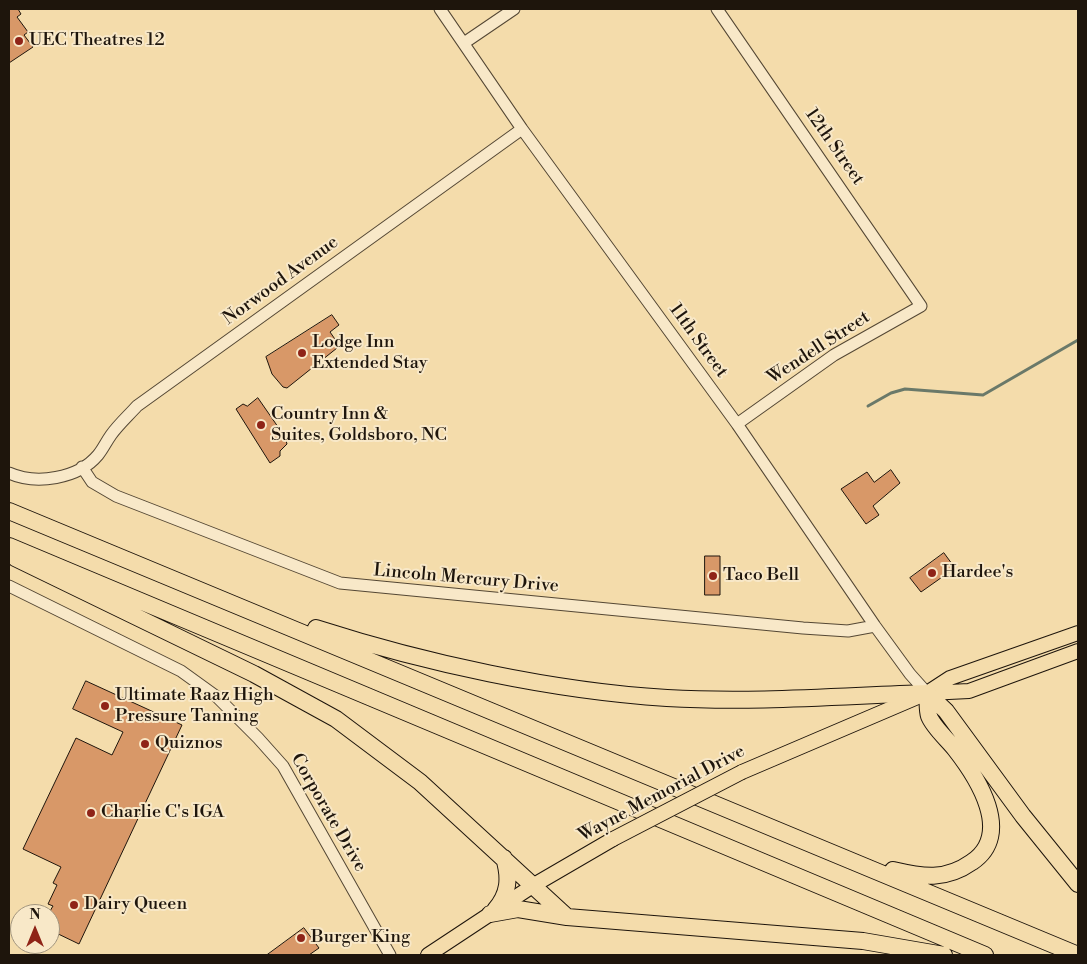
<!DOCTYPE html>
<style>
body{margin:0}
#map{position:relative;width:1087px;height:964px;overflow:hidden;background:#f4dcab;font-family:"Libre Bodoni",serif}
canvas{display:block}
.frame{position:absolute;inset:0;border:10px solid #1e150c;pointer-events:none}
.north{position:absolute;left:10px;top:904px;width:50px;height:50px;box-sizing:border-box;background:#f8e8c8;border:1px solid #a1947d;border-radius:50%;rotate:0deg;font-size:14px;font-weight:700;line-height:20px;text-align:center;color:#1e150c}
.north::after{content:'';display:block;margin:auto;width:18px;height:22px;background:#8f2418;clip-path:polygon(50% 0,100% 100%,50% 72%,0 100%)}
</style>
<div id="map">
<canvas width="1087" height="964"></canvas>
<div class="frame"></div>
<div class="north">N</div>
</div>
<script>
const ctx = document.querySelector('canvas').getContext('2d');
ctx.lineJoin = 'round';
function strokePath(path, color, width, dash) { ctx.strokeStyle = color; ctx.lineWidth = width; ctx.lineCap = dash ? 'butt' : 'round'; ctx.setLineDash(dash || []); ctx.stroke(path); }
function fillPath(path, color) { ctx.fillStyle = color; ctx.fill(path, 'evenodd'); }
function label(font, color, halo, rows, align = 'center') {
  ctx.font = font + ' "Libre Bodoni",serif'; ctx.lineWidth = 4; ctx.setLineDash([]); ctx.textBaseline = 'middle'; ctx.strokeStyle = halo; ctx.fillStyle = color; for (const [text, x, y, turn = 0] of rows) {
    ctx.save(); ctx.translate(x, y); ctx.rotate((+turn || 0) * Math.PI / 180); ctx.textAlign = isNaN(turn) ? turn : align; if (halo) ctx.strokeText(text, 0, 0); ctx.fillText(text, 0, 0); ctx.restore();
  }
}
strokePath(new Path2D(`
 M 868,406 L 891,393 L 905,389 L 983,395 L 1078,340`), '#6a7969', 3);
const building = new Path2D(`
 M 9,9 L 18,9 L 21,14 L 17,17 L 28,32 L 24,35 L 33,47 L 9,63 Z
 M 332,315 L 339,325 L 330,332 L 339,345 L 337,348 L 287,388 L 283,387 L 272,374 L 266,357 Z
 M 258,398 L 285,437 L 287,444 L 280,451 L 280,456 L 270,463 L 236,409 L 243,404 L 247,406 Z
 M 891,470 L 900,483 L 873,506 L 879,515 L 866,524 L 841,489 L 867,472 L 874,482 Z
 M 944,553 L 955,568 L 921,592 L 910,578 Z
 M 705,556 L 720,556 L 720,595 L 705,595 Z
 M 86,681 L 182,725 L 79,944 L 50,930 L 50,911 L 53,906 L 48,904 L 57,885 L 53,883 L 61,867 L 23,849 L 76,738 L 112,755 L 123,732 L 73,709 Z
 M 304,928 L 319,948 L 309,955 L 267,955 Z`);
fillPath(building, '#d89868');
strokePath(building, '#1e150c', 1);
const minor = new Path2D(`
 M 440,9 L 522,129 L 737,424 L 875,626 L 910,674 L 927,693
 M 717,9 L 921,306 L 834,355 L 737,424
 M 464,43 L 514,9
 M 82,467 L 92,482 L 116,496 L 340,583 L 803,628 L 848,631 L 875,626
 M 9,473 C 36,485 78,479 98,455 C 103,449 106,442 111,435 C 118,425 128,416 137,406 L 522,129
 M 9,586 L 181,671 L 217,697 L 258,738 L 283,766 L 390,955`);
const major = new Path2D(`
 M 928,693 L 969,691 L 1078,651
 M 742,772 L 927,693 L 950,678 L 1078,633
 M 428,955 L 534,885 L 613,839`);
const highway = new Path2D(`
 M 9,511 L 1078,955
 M 9,546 L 985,955
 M 15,558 L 254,674 L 336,719 L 420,782 L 567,917 L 863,941 L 944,955
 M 316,628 C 425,663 553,691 667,698 C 754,703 840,696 927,693 L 946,711 L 1023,816 L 1078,884
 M 893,870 C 923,877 945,881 972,862 C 1014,834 977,777 955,749 C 948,740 933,727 929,716 C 927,710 928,700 927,693
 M 495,910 C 509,894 510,878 504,858
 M 490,914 L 518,909 L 567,917`);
strokePath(minor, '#544734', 13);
strokePath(major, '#1e150c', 16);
strokePath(highway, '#1e150c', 18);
strokePath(minor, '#f8e8c8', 11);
strokePath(major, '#f4dcab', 14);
strokePath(highway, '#f4dcab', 16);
const majorBridge = new Path2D(`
 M 613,839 L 742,772`);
strokePath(majorBridge, '#1e150c', 16, []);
strokePath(majorBridge, '#f4dcab', 14);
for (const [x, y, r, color] of [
 [19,41,5,"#8f2418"],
 [302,353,5,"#8f2418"],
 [261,425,5,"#8f2418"],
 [932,573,5,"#8f2418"],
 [713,576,5,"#8f2418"],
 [105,706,5,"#8f2418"],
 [145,744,5,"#8f2418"],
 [91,813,5,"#8f2418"],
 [74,905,5,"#8f2418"],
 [301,938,5,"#8f2418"]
]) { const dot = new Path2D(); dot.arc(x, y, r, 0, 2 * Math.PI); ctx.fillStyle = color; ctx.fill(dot); strokePath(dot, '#f8e8c8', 2); }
label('18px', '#1e150c', '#f8e8c8', [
 ["UEC Theatres 12",29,41],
 ["Lodge Inn",312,343],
 ["Extended Stay",312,364],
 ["Country Inn &",271,415],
 ["Suites, Goldsboro, NC",271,436],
 ["Hardee's",942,573],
 ["Taco Bell",723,576],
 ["Ultimate Raaz High",115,696],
 ["Pressure Tanning",115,717],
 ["Quiznos",155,744],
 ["Charlie C's IGA",101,813],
 ["Dairy Queen",84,905],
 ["Burger King",311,938]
], 'left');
label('18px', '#1e150c', '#f8e8c8', [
 ["12th Street",834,147,55],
 ["Norwood Avenue",281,281,-36],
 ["11th Street",698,341,54],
 ["Wendell Street",819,348,-33],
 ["Lincoln Mercury Drive",466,579,5],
 ["Wayne Memorial Drive",662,794,-28],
 ["Corporate Drive",328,813,60]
]);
</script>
